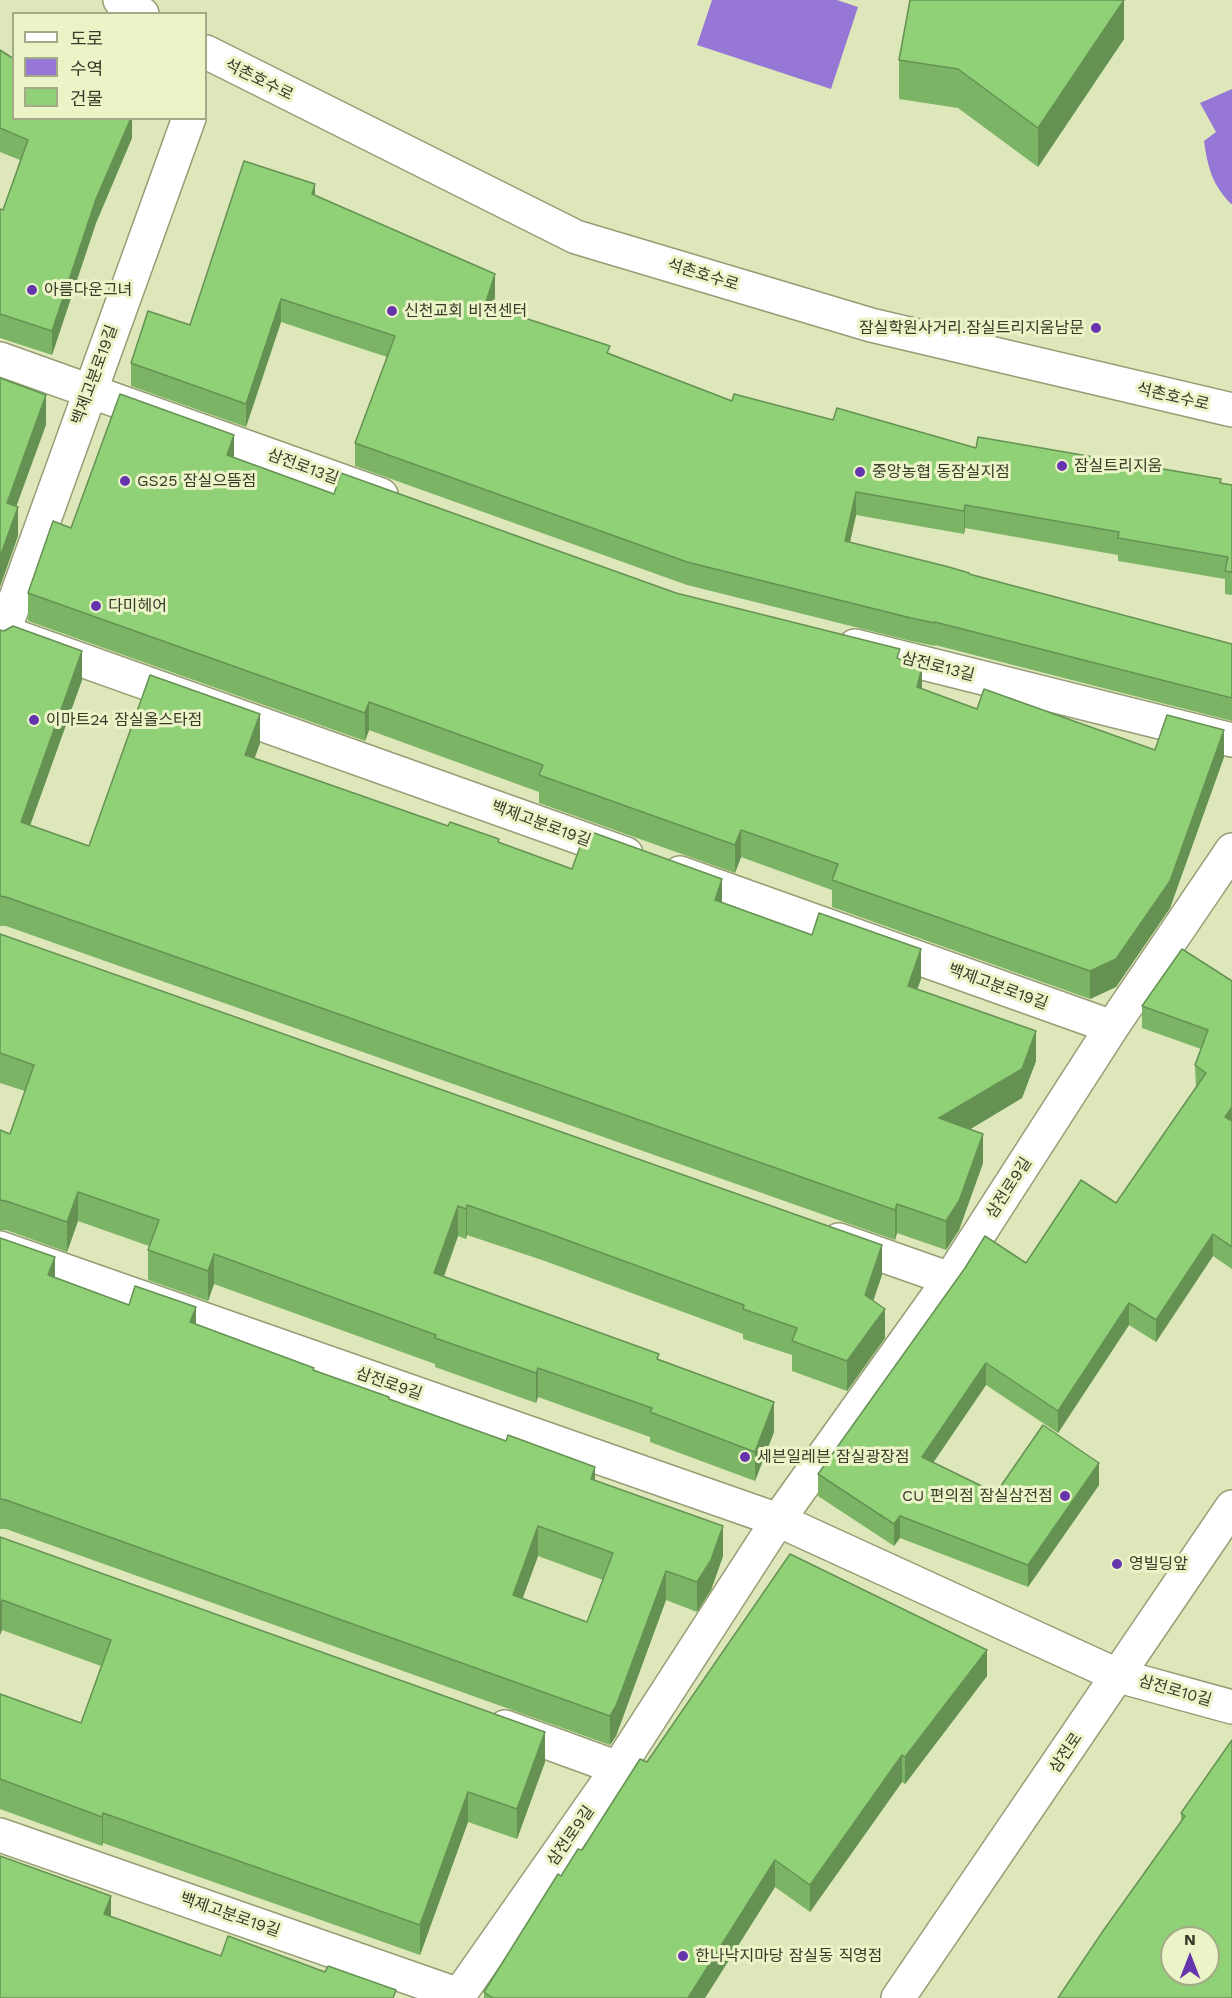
<!DOCTYPE html>
<meta charset="utf-8">
<style>
body{margin:0}
#map{position:relative;width:1232px;height:1998px;overflow:hidden;background:#dde7ba;font-family:"Work Sans","Noto Sans KR",sans-serif}
canvas{display:block}
.legend{position:absolute;left:12px;top:12px;width:195px;height:108px;box-sizing:border-box;background:#eaf4c7;border:2px solid #a3aa88;margin:0;padding:8px 10px;list-style:none;font-size:18px;color:#383b2a}
.legend li{display:flex;align-items:center;gap:12px;height:30px}
.legend b{width:30px;border:2px solid #a3aa88}
.north{position:absolute;left:1160px;top:1926px;width:60px;height:60px;box-sizing:border-box;background:#eaf4c7;border:2px solid #a3aa88;border-radius:50%;rotate:0deg;font-size:16px;font-weight:700;line-height:24px;text-align:center;color:#383b2a}
.north::after{content:'';display:block;margin:auto;width:21px;height:27px;background:#6635ad;clip-path:polygon(50% 0,100% 100%,50% 72%,0 100%)}
</style>
<div id="map">
<canvas width="1232" height="1998"></canvas>
<ul class="legend">
<li><b style="height:8px;background:#fff"></b>도로</li>
<li><b style="height:16px;background:#9677d5"></b>수역</li>
<li><b style="height:16px;background:#90d177"></b>건물</li>
</ul>
<div class="north">N</div>
</div>
<script>
const ctx = document.querySelector('canvas').getContext('2d');
ctx.lineJoin = 'round';
function fillPath(path, color) { ctx.fillStyle = color; ctx.fill(path, 'evenodd'); }
function strokePath(path, color, width, dash) { ctx.strokeStyle = color; ctx.lineWidth = width; ctx.lineCap = dash ? 'butt' : 'round'; ctx.setLineDash(dash || []); ctx.stroke(path); }
function label(font, color, halo, rows, align = 'center') {
  ctx.font = font + ' "Work Sans","Noto Sans KR",sans-serif'; ctx.lineWidth = 6; ctx.setLineDash([]); ctx.textBaseline = 'middle'; ctx.strokeStyle = halo; ctx.fillStyle = color; for (const [text, x, y, turn = 0] of rows) {
    ctx.save(); ctx.translate(x, y); ctx.rotate((+turn || 0) * Math.PI / 180); ctx.textAlign = isNaN(turn) ? turn : align; if (halo) ctx.strokeText(text, 0, 0); ctx.fillText(text, 0, 0); ctx.restore();
  }
}
fillPath(new Path2D(`
 M 712,0 L 837,0 L 858,7 L 831,89 L 697,45 Z
 M 1232,89 L 1232,204 L 1231,204 C 1212,184 1208,168 1204,141 L 1216,132 L 1200,103 Z`), '#9677d5');
const street = new Path2D(`
 M 0,359 L 381,495
 M 0,631 L 626,854
 M 0,642 L 189,118
 M 855,646 L 1232,740
 M 680,873 L 1112,1027
 M 839,1240 L 950,1279
 M 0,1248 L 778,1520 L 1119,1676 L 1232,1707
 M 505,1727 L 618,1768
 M 0,1835 L 459,1995
 M 457,1998 L 618,1768 L 778,1520 L 950,1279 L 1112,1027 L 1232,850`);
const secondary = new Path2D(`
 M 120,0 L 142,14
 M 206,52 L 576,237 L 871,325 L 1232,410
 M 898,1998 L 1232,1507`);
strokePath(street, '#959d74', 36);
strokePath(secondary, '#959d74', 36);
strokePath(street, '#fff', 33);
strokePath(secondary, '#fff', 33);
fillPath(new Path2D(`
 M 1124,39 L 1038,167 L 958,108 L 899,99 L 899,60 Z
 M 0,50 L 14,118 L 132,118 L 132,138 L 96,223 L 52,355 L 0,338 L 0,209 L 3,210 L 20,160 L 0,152 Z
 M 315,195 L 495,297 L 492,307 L 732,401 L 833,420 L 976,448 L 1232,485 L 1232,595 L 1225,594 L 1225,579 L 1118,561 L 1118,555 L 965,528 L 964,534 L 856,515 L 850,542 L 1232,644 L 1232,721 L 935,645 L 935,646 L 911,641 L 687,585 L 355,466 L 355,443 L 387,357 L 281,322 L 246,427 L 131,386 L 131,363 L 190,325 Z
 M 234,458 L 334,494 L 676,593 L 900,659 L 922,689 L 977,709 L 1155,750 L 1224,757 L 1170,908 L 1116,987 L 1090,999 L 832,907 L 832,890 L 741,857 L 735,873 L 539,803 L 539,792 L 369,730 L 365,741 L 28,621 L 28,593 L 71,528 Z
 M 0,630 L 82,680 L 30,825 L 89,846 L 260,743 L 254,759 L 448,826 L 499,842 L 572,869 L 722,903 L 921,979 L 917,989 L 1036,1061 L 1022,1098 L 970,1129 L 983,1163 L 959,1230 L 946,1250 L 897,1233 L 895,1240 L 6,926 L 0,926 Z
 M 0,934 L 882,1275 L 873,1301 L 885,1338 L 847,1391 L 792,1371 L 792,1355 L 743,1339 L 743,1334 L 542,1260 L 467,1235 L 466,1239 L 458,1236 L 444,1277 L 659,1359 L 774,1432 L 755,1481 L 650,1442 L 650,1437 L 538,1397 L 536,1403 L 435,1367 L 435,1364 L 214,1284 L 208,1301 L 148,1280 L 148,1250 L 149,1246 L 78,1221 L 67,1252 L 6,1230 L 0,1230 L 0,1130 L 10,1134 L 25,1091 L 0,1083 Z
 M 1232,981 L 1232,1269 L 1213,1256 L 1156,1342 L 1129,1325 L 1058,1433 L 986,1385 L 933,1463 L 996,1493 L 1099,1485 L 1028,1587 L 900,1538 L 894,1546 L 818,1496 L 818,1474 L 1026,1263 L 1116,1203 L 1196,1088 L 1195,1065 L 1201,1049 L 1142,1028 L 1142,1006 Z
 M 0,1238 L 55,1277 L 129,1305 L 196,1324 L 389,1399 L 595,1480 L 723,1556 L 711,1590 L 697,1612 L 666,1600 L 616,1736 L 610,1745 L 6,1529 L 0,1529 ZM 538,1556 L 603,1580 L 587,1622 L 522,1599 Z
 M 0,1537 L 545,1762 L 517,1839 L 468,1822 L 420,1955 L 103,1843 L 102,1846 L 0,1809 L 0,1694 L 81,1723 L 101,1666 L 2,1630 L 0,1635 Z
 M 987,1676 L 905,1784 L 902,1782 L 810,1912 L 775,1887 L 705,1998 L 484,1998 L 484,1992 L 582,1850 L 647,1762 Z
 M 1232,1740 L 1181,1822 L 1181,1813 Z`), '#7cb466');
fillPath(new Path2D(`
 M 1124,0 L 1124,39 L 1038,167 L 1038,128 Z
 M 131,118 L 132,118 L 132,138 L 96,223 L 52,355 L 52,331 L 96,199 Z
 M 315,184 L 315,207 L 312,194 Z
 M 495,274 L 495,297 L 485,328 L 485,305 Z
 M 281,299 L 281,322 L 246,427 L 246,404 Z
 M 46,395 L 46,425 L 7,532 L 7,503 Z
 M 234,435 L 234,463 L 227,455 Z
 M 856,492 L 856,515 L 845,564 L 845,541 Z
 M 965,505 L 965,528 L 964,534 L 964,511 Z
 M 18,507 L 18,536 L 0,587 L 0,557 Z
 M 82,651 L 82,680 L 21,851 L 21,822 Z
 M 922,667 L 922,695 L 917,687 Z
 M 369,702 L 369,730 L 365,741 L 365,713 Z
 M 260,714 L 260,743 L 245,785 L 245,755 Z
 M 1224,730 L 1224,757 L 1170,908 L 1116,987 L 1090,999 L 1090,971 Z
 M 741,830 L 741,857 L 735,873 L 735,845 Z
 M 722,879 L 722,908 L 715,900 Z
 M 921,949 L 921,979 L 908,1015 L 908,986 Z
 M 1036,1031 L 1036,1061 L 1022,1098 L 939,1148 L 939,1118 Z
 M 1232,1107 L 1232,1129 L 1225,1117 Z
 M 983,1134 L 983,1163 L 959,1230 L 946,1250 L 946,1221 Z
 M 78,1192 L 78,1221 L 67,1252 L 67,1222 Z
 M 897,1204 L 897,1233 L 895,1240 L 895,1210 Z
 M 467,1205 L 467,1235 L 466,1239 L 466,1209 Z
 M 458,1206 L 458,1236 L 434,1303 L 434,1273 Z
 M 1213,1234 L 1213,1256 L 1156,1342 L 1156,1320 Z
 M 882,1245 L 882,1275 L 865,1325 L 865,1295 Z
 M 214,1254 L 214,1284 L 208,1301 L 208,1271 Z
 M 55,1257 L 55,1287 L 48,1275 Z
 M 1129,1303 L 1129,1325 L 1058,1433 L 1058,1411 Z
 M 196,1307 L 196,1336 L 190,1322 Z
 M 885,1309 L 885,1338 L 847,1391 L 847,1361 Z
 M 986,1363 L 986,1385 L 922,1479 L 922,1457 Z
 M 538,1368 L 538,1397 L 536,1403 L 536,1373 Z
 M 774,1402 L 774,1432 L 755,1481 L 755,1452 Z
 M 1099,1463 L 1099,1485 L 1028,1587 L 1028,1565 Z
 M 595,1467 L 595,1496 L 591,1479 Z
 M 900,1516 L 900,1538 L 894,1546 L 894,1524 Z
 M 538,1526 L 538,1556 L 513,1625 L 513,1595 Z
 M 723,1526 L 723,1556 L 711,1590 L 697,1612 L 697,1582 Z
 M 666,1571 L 666,1600 L 616,1736 L 610,1745 L 610,1716 Z
 M 2,1600 L 2,1630 L 0,1635 L 0,1606 Z
 M 987,1650 L 987,1676 L 905,1784 L 905,1757 Z
 M 545,1732 L 545,1762 L 517,1839 L 517,1809 Z
 M 902,1755 L 902,1782 L 810,1912 L 810,1885 Z
 M 468,1792 L 468,1822 L 420,1955 L 420,1925 Z
 M 103,1813 L 103,1843 L 102,1846 L 102,1817 Z
 M 775,1860 L 775,1887 L 705,1998 L 688,1998 Z
 M 111,1896 L 111,1926 L 104,1914 Z`), '#659253');
const building = new Path2D(`
 M 910,0 L 1124,0 L 1038,128 L 958,69 L 899,60 Z
 M 0,50 L 14,59 L 14,118 L 131,118 L 96,199 L 52,331 L 0,314 L 0,209 L 3,210 L 28,140 L 0,128 Z
 M 244,161 L 315,184 L 312,194 L 495,274 L 485,305 L 610,346 L 607,353 L 732,401 L 734,394 L 833,420 L 837,408 L 976,448 L 978,437 L 1221,479 L 1220,483 L 1232,485 L 1232,572 L 1225,571 L 1228,557 L 1118,538 L 1119,532 L 965,505 L 964,511 L 856,492 L 845,541 L 949,567 L 969,573 L 969,574 L 1232,644 L 1232,698 L 935,622 L 935,623 L 911,618 L 687,562 L 355,443 L 395,336 L 281,299 L 246,404 L 131,363 L 148,311 L 190,325 Z
 M 0,378 L 46,395 L 7,503 L 18,507 L 0,557 Z
 M 120,394 L 234,435 L 227,455 L 334,494 L 341,473 L 676,593 L 900,649 L 897,658 L 922,667 L 917,687 L 977,709 L 984,689 L 1155,750 L 1167,715 L 1224,730 L 1170,881 L 1116,959 L 1090,971 L 832,880 L 838,864 L 741,830 L 735,845 L 539,775 L 543,765 L 369,702 L 365,713 L 28,593 L 53,521 L 71,528 Z
 M 13,626 L 82,651 L 21,822 L 89,846 L 150,675 L 260,714 L 245,755 L 448,826 L 450,822 L 499,839 L 498,842 L 572,869 L 586,830 L 722,879 L 715,900 L 812,935 L 819,913 L 921,949 L 908,986 L 1036,1031 L 1022,1069 L 939,1118 L 983,1134 L 959,1201 L 946,1221 L 897,1204 L 895,1210 L 6,897 L 0,896 L 0,630 L 4,631 Z
 M 0,934 L 882,1245 L 865,1295 L 885,1309 L 847,1361 L 792,1341 L 797,1328 L 743,1309 L 744,1305 L 542,1231 L 467,1205 L 466,1209 L 458,1206 L 434,1273 L 659,1354 L 657,1359 L 774,1402 L 755,1452 L 650,1412 L 652,1408 L 538,1368 L 536,1373 L 435,1338 L 436,1335 L 214,1254 L 208,1271 L 148,1250 L 159,1220 L 78,1192 L 67,1222 L 6,1201 L 0,1200 L 0,1130 L 10,1134 L 34,1065 L 0,1053 Z
 M 1182,949 L 1232,981 L 1232,1107 L 1225,1117 L 1232,1121 L 1232,1247 L 1213,1234 L 1156,1320 L 1129,1303 L 1058,1411 L 986,1363 L 922,1457 L 996,1493 L 1043,1425 L 1099,1463 L 1028,1565 L 900,1516 L 894,1524 L 818,1474 L 965,1268 L 985,1236 L 1026,1263 L 1081,1180 L 1116,1203 L 1206,1073 L 1195,1065 L 1208,1030 L 1142,1006 Z
 M 0,1238 L 55,1257 L 48,1275 L 129,1305 L 135,1286 L 196,1307 L 190,1322 L 314,1368 L 313,1370 L 389,1397 L 389,1399 L 506,1441 L 508,1435 L 595,1467 L 591,1479 L 723,1526 L 711,1560 L 697,1582 L 666,1571 L 616,1706 L 610,1716 L 6,1500 L 0,1499 ZM 538,1526 L 613,1553 L 587,1622 L 513,1595 Z
 M 0,1537 L 545,1732 L 517,1809 L 468,1792 L 420,1925 L 103,1813 L 102,1817 L 0,1779 L 0,1694 L 81,1723 L 111,1640 L 2,1600 L 0,1606 Z
 M 790,1554 L 987,1650 L 905,1757 L 902,1755 L 810,1885 L 775,1860 L 688,1998 L 493,1998 L 484,1992 L 558,1874 L 561,1876 L 578,1849 L 582,1850 L 640,1759 L 647,1762 Z
 M 1232,1740 L 1232,1998 L 1058,1998 L 1103,1931 L 1185,1816 L 1181,1813 ZM 1172,1938 L 1208,1938 L 1208,1974 L 1172,1974 Z
 M 0,1856 L 111,1896 L 104,1914 L 221,1956 L 228,1936 L 325,1972 L 328,1966 L 396,1990 L 393,1998 L 0,1998 Z`);
fillPath(building, '#90d177');
strokePath(building, '#659253', 1.5);
for (const [x, y, r, color] of [
 [32,290,6,"#6635ad"],
 [392,311,6,"#6635ad"],
 [1096,328,6,"#6635ad"],
 [1062,466,6,"#6635ad"],
 [860,472,6,"#6635ad"],
 [125,481,6,"#6635ad"],
 [96,606,6,"#6635ad"],
 [34,720,6,"#6635ad"],
 [745,1457,6,"#6635ad"],
 [1065,1496,6,"#6635ad"],
 [1117,1564,6,"#6635ad"],
 [683,1956,6,"#6635ad"]
]) { const dot = new Path2D(); dot.arc(x, y, r, 0, 2 * Math.PI); ctx.fillStyle = color; ctx.fill(dot); strokePath(dot, '#eaf4c7', 2); }
label('16px', '#383b2a', '#eaf4c7', [
 ["석촌호수로",259,80,26],
 ["석촌호수로",703,275,17],
 ["백제고분로19길",95,375,-70],
 ["석촌호수로",1173,397,13],
 ["삼전로13길",303,467,20],
 ["삼전로13길",938,667,14],
 ["백제고분로19길",541,824,20],
 ["백제고분로19길",998,987,20],
 ["삼전로9길",1009,1188,-57],
 ["삼전로9길",389,1384,19],
 ["삼전로10길",1175,1691,16],
 ["삼전로",1066,1753,-56],
 ["삼전로9길",571,1836,-55],
 ["백제고분로19길",230,1915,19]
]);
label('16px', '#383b2a', '#eaf4c7', [
 ["아름다운그녀",44,290],
 ["신천교회 비전센터",404,311],
 ["잠실학원사거리.잠실트리지움남문",1084,328,"right"],
 ["잠실트리지움",1074,466],
 ["중앙농협 동잠실지점",872,472],
 ["GS25 잠실으뜸점",137,481],
 ["다미헤어",108,606],
 ["이마트24 잠실올스타점",46,720],
 ["세븐일레븐 잠실광장점",757,1457],
 ["CU 편의점 잠실삼전점",1053,1496,"right"],
 ["영빌딩앞",1129,1564],
 ["한나낙지마당 잠실동 직영점",695,1956]
], 'left');
</script>
